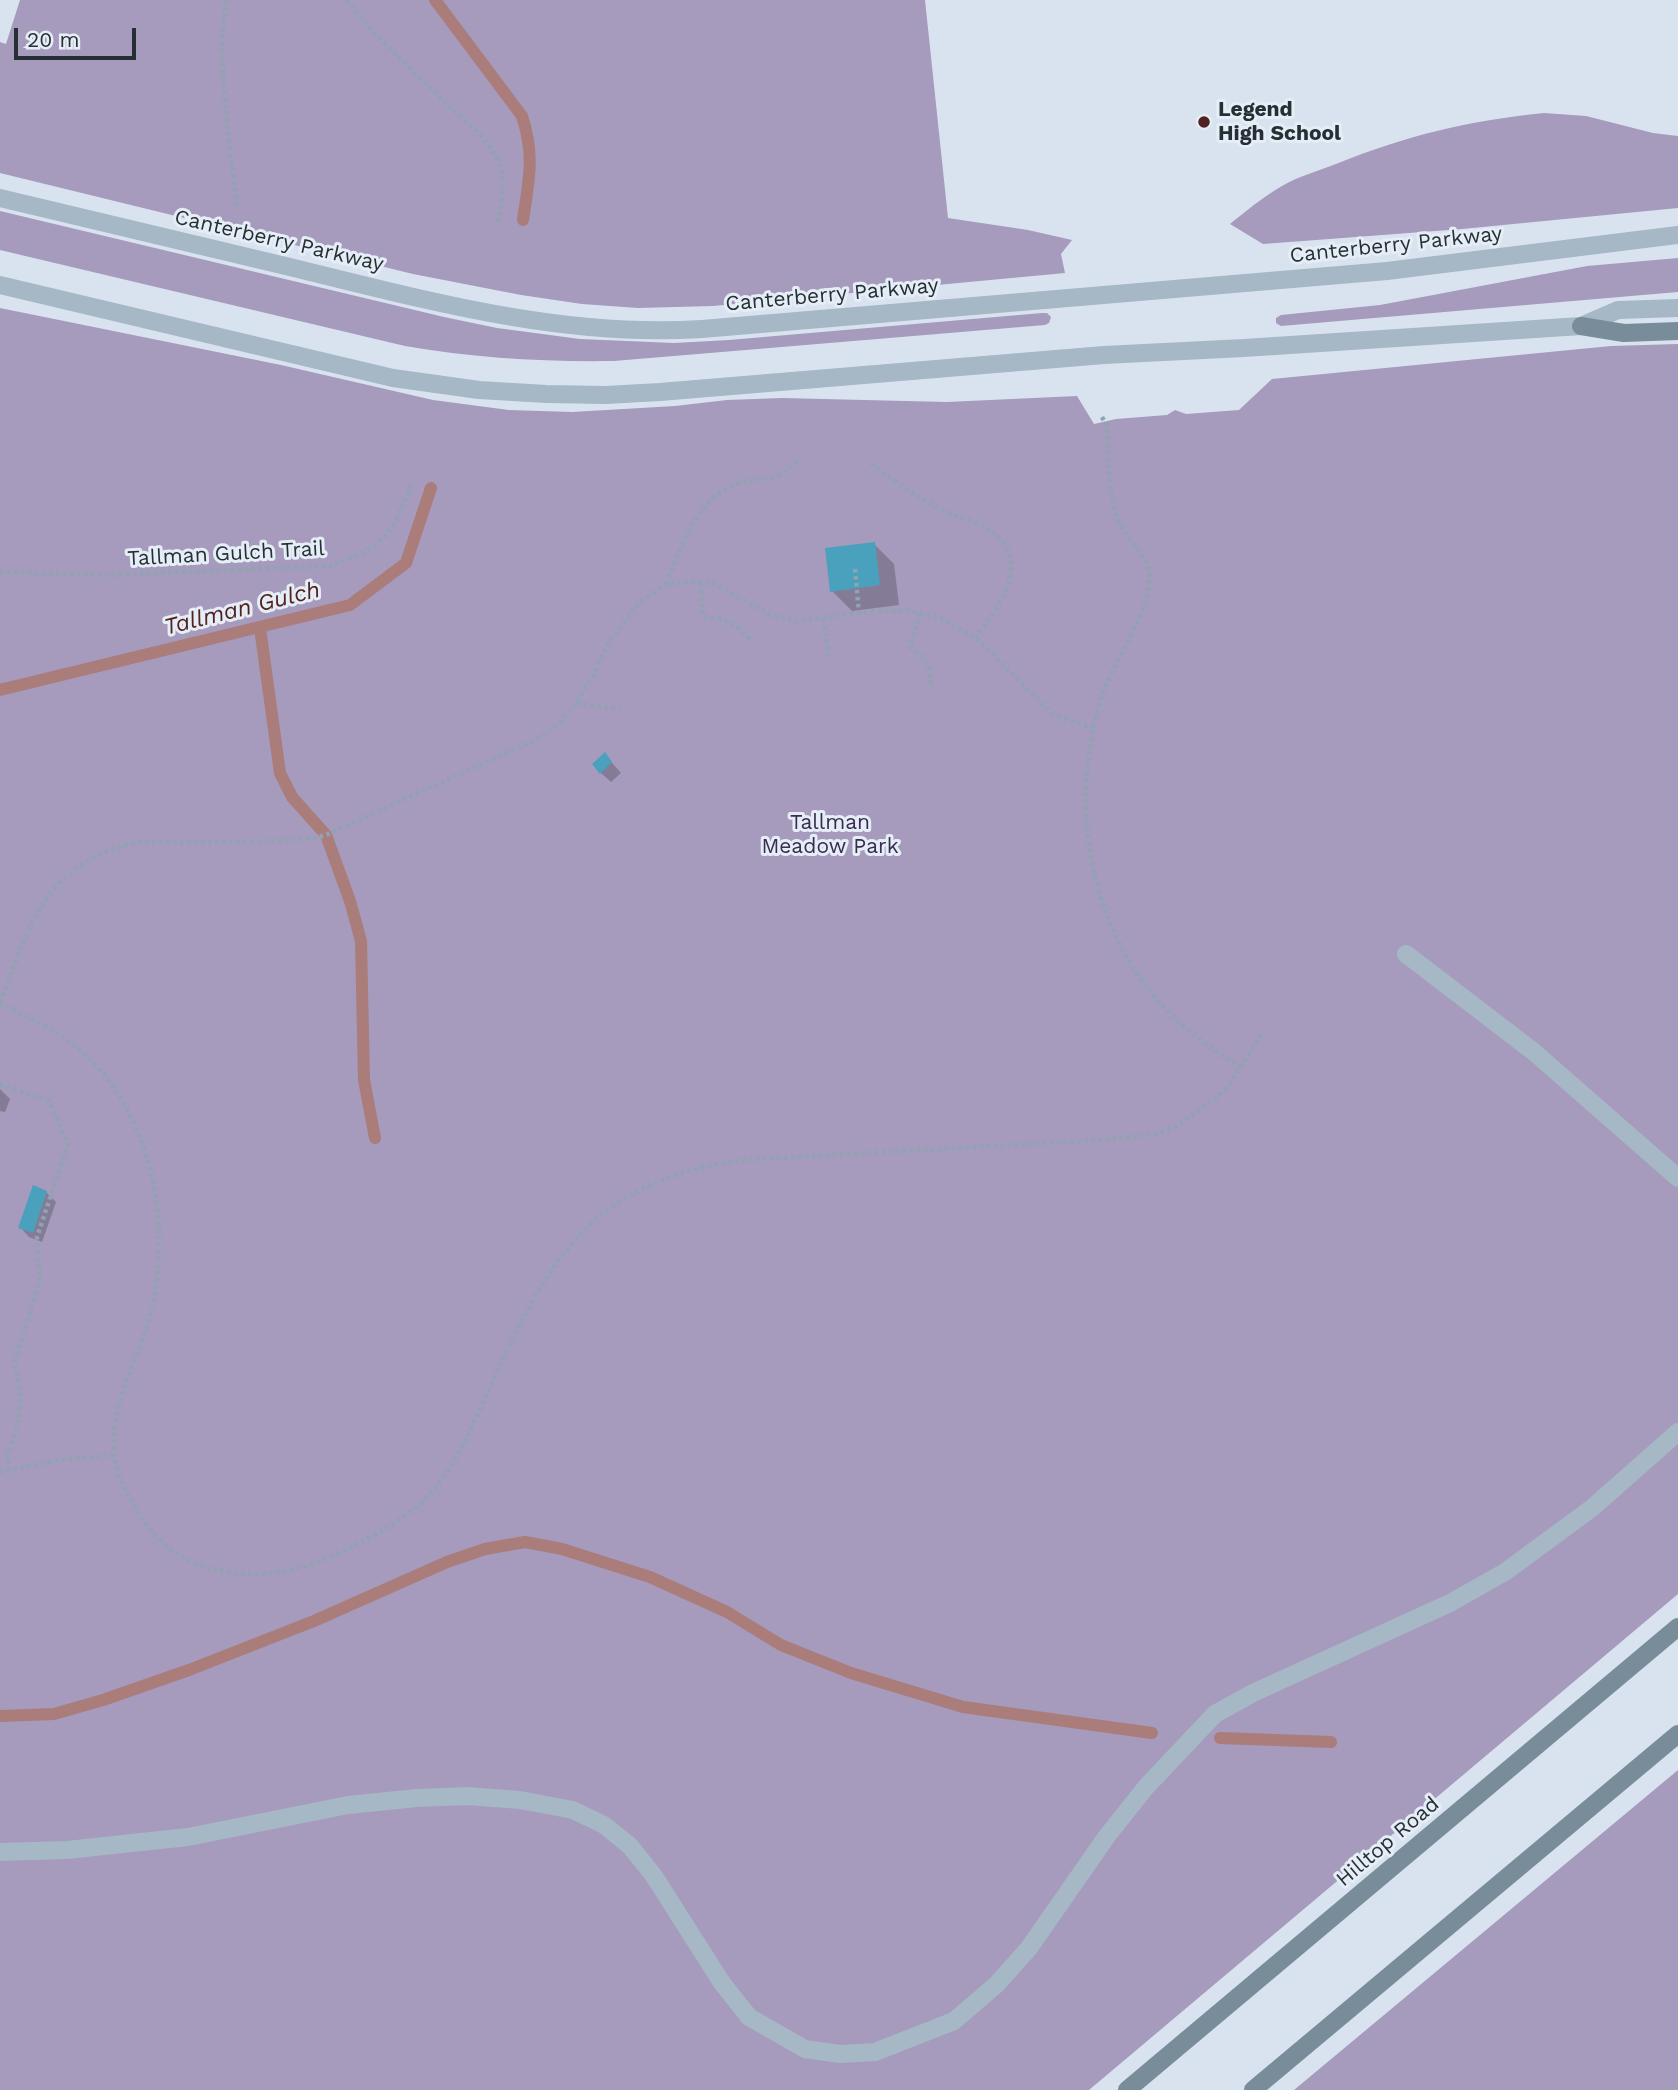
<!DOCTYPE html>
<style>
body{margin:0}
#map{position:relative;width:1678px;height:2090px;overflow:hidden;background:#d9e3ef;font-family:"Work Sans",sans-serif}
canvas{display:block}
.scale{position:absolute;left:14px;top:28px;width:122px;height:32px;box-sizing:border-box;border:4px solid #262f33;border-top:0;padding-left:9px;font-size:21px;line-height:24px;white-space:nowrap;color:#262f33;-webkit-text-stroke:5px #e5edf7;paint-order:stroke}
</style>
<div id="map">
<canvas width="1678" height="2090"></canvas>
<div class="scale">20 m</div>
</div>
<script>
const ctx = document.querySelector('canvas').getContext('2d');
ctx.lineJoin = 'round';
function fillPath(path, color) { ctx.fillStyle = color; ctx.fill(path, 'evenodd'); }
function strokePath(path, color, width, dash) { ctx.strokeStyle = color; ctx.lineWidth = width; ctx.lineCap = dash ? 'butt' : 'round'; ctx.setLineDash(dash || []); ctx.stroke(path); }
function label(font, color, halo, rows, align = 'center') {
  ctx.font = font + ' "Work Sans",sans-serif'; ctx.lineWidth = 6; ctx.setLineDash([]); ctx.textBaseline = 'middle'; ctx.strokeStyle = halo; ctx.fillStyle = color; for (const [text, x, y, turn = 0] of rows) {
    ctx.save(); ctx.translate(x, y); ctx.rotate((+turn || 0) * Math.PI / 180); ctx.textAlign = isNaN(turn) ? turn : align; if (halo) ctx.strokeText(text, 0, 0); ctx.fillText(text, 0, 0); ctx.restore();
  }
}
fillPath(new Path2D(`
 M 20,0 L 925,0 L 948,218 L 1028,230 L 1072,240 L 1061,254 L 1065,273 L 713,306 L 638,308 L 582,304 L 521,295 L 413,274 L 0,173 L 0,42 L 6,44 Z
 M 1544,113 L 1586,116 L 1653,133 L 1678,136 L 1678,208 L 1462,229 L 1263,244 L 1230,224 C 1246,211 1263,197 1282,186 C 1299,176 1318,171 1336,164 C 1408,135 1467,121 1544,113 Z
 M 0,211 L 444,317 L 497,328 L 580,339 L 674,343 L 729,340 L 1042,313 L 1047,313 L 1051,317 L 1049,323 L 1045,325 L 614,361 C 543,362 475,358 405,346 L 0,250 Z
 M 1678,258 L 1678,292 L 1281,326 L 1276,323 L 1276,318 L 1281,315 L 1380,305 L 1587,266 Z
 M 0,308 L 281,365 L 433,400 L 509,410 L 572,412 L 675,406 L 727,400 L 782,398 L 947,402 L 1077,396 L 1094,424 L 1116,419 L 1167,415 L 1175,410 L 1186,414 L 1239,410 L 1272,379 L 1611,346 L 1678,344 L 1678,1594 L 1089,2090 L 0,2090 Z
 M 1678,1770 L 1678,2090 L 1294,2090 Z`), '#a69abd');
fillPath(new Path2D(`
 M 874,544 L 894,564 L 899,605 L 852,611 L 832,591 Z
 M 605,755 L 621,773 L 611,782 L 601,773 Z
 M 0,1089 L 10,1099 L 5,1112 L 0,1111 Z
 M 46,1192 L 56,1202 L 42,1242 L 29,1237 L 20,1227 Z`), '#0003');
strokePath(new Path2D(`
 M 435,0 L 522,116 C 535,156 529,179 523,220
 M 260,628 L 280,773 L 292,797 L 326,835 L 350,901 L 361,941 L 364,1080 L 375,1138
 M 0,690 L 350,605 L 406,563 L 431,488
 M 0,1716 L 54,1714 L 103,1700 L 189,1670 L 314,1621 L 447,1562 L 485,1549 L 525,1542 L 562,1549 L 650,1577 L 727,1612 L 781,1645 L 851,1673 L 963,1707 L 1152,1733
 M 1220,1738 L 1331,1742`), '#aa7c7a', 12);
fillPath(new Path2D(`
 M 875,542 L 880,585 L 830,592 L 825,548 Z
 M 605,752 L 612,762 L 600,774 L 592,764 Z
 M 33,1185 L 47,1191 L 33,1233 L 18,1228 Z`), '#49a1bd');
strokePath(new Path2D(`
 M 226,0 C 216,68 230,138 237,206
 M 347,0 C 373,36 414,71 445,102 C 466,122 496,144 502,174 C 505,190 500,207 498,222
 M 1102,417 L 1107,426 C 1109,455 1107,492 1118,520 C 1128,545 1153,553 1149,585 C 1144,624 1111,663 1100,702 C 1068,809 1090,937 1173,1016 C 1193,1036 1217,1052 1241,1067
 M 871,464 C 893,479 916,496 940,509 C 954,517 971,519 985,527 C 1035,555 1002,607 975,637
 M 855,569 L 859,613
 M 0,572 L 109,575 L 331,566 L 367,551 L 382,539 L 393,526 L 413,482
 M 701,583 L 703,617 C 723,617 737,624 750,639
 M 666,584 C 683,544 696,496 742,482 C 753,479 764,480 775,477 C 783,474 790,466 797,461
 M 920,613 L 910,647 C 926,656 931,668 931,686
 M 823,619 L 829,655
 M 577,702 L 591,706 L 620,709
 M 0,1002 C 15,965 27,922 52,891 C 71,867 105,848 135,843 C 150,841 167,843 183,843 C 226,842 268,841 311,839 L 326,835 L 537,739 L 557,726 L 575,704 L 594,674 L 608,644 L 639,603 L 666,584 L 692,582 L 715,584 L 769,614 L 797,621 L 873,611 L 909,611 L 941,618 L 979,641 L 1054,715 L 1093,728
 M 0,1003 C 26,1016 51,1027 74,1045 C 148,1103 172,1215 153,1303 C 138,1373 88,1428 130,1499 C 139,1513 147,1527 159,1539 C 189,1569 229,1576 270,1573 C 300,1571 330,1558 357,1544 C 384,1530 412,1515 432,1492 C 459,1461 473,1424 490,1387 C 515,1332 542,1274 585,1230 C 627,1187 685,1168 743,1160 L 1100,1140 L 1157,1134 L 1177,1126 L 1215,1099 L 1229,1085 L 1262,1033
 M 0,1084 L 49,1101 L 68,1144 L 37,1237 L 40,1280 L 15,1361 L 21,1398 L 15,1436 L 7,1455 L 10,1469
 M 0,1472 L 59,1460 L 113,1455`), '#90a3b2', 4.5, [3.5, 3.5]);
strokePath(new Path2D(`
 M 1406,954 L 1534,1052 L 1678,1178
 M 0,1852 L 67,1850 L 188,1837 L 348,1805 L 417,1798 L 467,1796 L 520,1800 L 573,1810 L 604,1825 L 630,1846 L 654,1876 L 722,1983 L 749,2017 L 805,2049 L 840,2054 L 875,2052 L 954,2021 L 997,1984 L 1029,1948 L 1107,1836 L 1146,1787 L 1215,1714 L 1253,1693 L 1450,1603 L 1505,1572 L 1592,1508 L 1678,1432`), '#a6b7c6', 18);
strokePath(new Path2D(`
 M 0,198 C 98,222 196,244 294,268 C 429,301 563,338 702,329 L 1387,271 L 1678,235
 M 0,285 L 393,378 L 479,390 L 546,394 L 606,395 L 660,392 L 1104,355 L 1244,348 L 1581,326 L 1618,310 L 1678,308`), '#a6b7c6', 18);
strokePath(new Path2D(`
 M 1581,326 L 1624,333 L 1678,331
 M 1127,2090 L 1678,1627
 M 1253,2090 L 1678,1734`), '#788d99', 18);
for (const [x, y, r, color] of [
 [1204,122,7,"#51221f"]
]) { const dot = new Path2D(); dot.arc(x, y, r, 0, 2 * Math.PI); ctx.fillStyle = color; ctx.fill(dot); strokePath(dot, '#e5edf7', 2.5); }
label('bold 21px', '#262f33', '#e5edf7', [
 ["Legend",1218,110],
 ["High School",1218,134]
], 'left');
label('21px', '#262f33', '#e5edf7', [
 ["Canterberry Parkway",279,241,13],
 ["Canterberry Parkway",1396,245,-6],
 ["Canterberry Parkway",832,295,-5],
 ["Tallman Gulch Trail",226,554,-3],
 ["Hilltop Road",1388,1842,-40]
]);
label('21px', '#392c4f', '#e5edf7', [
 ["Tallman",830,823],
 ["Meadow Park",830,847]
]);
label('italic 23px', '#51221f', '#e5edf7', [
 ["Tallman Gulch",242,609,-14]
]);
</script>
